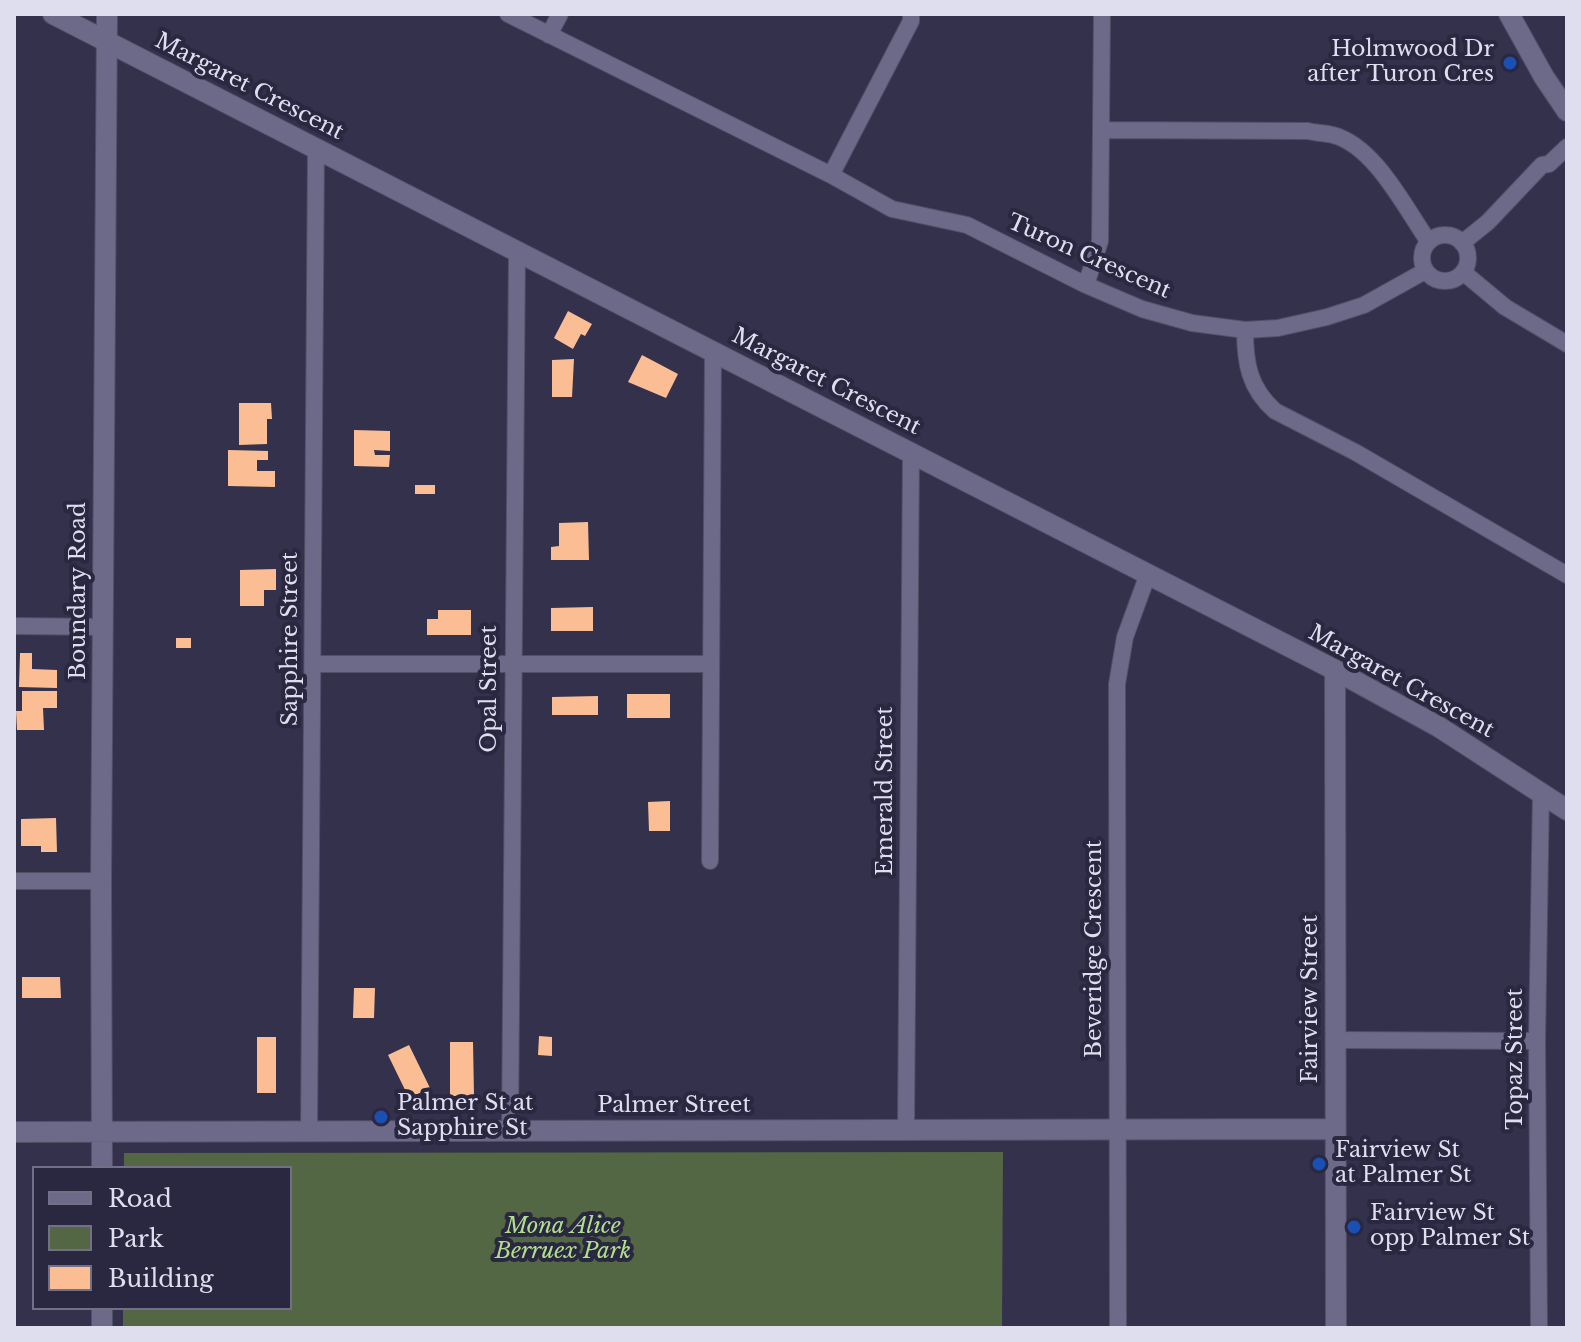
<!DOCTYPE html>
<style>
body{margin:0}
#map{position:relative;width:1581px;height:1342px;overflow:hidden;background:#33314c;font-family:"Libre Baskerville",serif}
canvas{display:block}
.frame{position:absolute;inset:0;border:16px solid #dfdeef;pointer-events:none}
.legend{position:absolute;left:32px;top:1166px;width:260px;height:144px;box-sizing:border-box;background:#2a2741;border:2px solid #727087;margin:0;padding:10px 14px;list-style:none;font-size:24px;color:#dfdeef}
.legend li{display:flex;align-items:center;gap:16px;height:40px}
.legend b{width:40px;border:2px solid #727087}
</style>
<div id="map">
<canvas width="1581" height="1342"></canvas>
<div class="frame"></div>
<ul class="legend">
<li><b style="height:10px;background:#6c6a88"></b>Road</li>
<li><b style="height:22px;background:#546745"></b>Park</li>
<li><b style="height:22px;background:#fbbe94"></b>Building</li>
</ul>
</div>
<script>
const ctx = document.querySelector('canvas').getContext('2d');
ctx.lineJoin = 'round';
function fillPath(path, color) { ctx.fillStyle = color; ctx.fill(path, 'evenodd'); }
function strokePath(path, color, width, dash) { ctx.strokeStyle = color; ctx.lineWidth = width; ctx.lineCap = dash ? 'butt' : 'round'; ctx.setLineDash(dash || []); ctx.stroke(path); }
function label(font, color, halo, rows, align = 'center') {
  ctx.font = font + ' "Libre Baskerville",serif'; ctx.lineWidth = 8; ctx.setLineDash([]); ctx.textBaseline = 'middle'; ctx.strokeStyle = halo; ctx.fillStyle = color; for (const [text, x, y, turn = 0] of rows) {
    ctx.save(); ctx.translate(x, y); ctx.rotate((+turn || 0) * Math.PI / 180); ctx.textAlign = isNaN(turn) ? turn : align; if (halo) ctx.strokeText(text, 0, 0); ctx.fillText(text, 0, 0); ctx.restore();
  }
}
fillPath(new Path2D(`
 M 1003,1152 L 1002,1328 L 123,1328 L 123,1308 L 290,1308 L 290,1168 L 124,1168 L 124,1153 Z`), '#546745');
fillPath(new Path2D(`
 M 568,311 L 592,324 L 585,336 L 581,334 L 573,349 L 554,338 Z
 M 642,355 L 678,374 L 666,398 L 628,382 Z
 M 574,359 L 572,397 L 552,397 L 552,360 Z
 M 239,403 L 271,403 L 272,419 L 267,419 L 267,444 L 239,445 Z
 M 354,430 L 390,431 L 390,451 L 374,450 L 375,455 L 390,455 L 389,467 L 354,466 Z
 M 228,450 L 268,451 L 268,460 L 257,460 L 257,471 L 275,471 L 275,487 L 228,486 Z
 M 415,485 L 435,485 L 435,494 L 415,494 Z
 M 588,522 L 589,560 L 551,560 L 551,547 L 559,546 L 559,523 Z
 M 276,569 L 276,590 L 264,590 L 264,606 L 240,606 L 240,570 Z
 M 593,607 L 593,631 L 551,631 L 551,608 Z
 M 438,610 L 471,610 L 471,635 L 427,635 L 427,619 L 438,619 Z
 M 176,638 L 191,638 L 191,648 L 176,648 Z
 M 20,653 L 32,653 L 32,669 L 57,670 L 57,688 L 19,687 Z
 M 22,691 L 57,691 L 57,708 L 43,708 L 44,730 L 17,730 L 16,711 L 22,711 Z
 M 627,694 L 670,694 L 670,718 L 627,718 Z
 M 598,696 L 598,715 L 552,715 L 552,697 Z
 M 670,801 L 670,831 L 649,831 L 648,802 Z
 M 56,818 L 57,852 L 41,852 L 41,846 L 21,846 L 21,819 Z
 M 22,977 L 60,977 L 61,998 L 22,998 Z
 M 354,988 L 375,988 L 374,1018 L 353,1018 Z
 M 539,1036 L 552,1037 L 552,1056 L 538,1055 Z
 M 257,1037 L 276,1037 L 276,1093 L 257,1093 Z
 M 450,1042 L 473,1042 L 474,1096 L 450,1096 Z
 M 409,1045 L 430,1088 L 409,1098 L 388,1055 Z`), '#fbbe94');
const street = new Path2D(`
 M 508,14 L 831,175 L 892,209 L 967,225 L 1086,285 L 1142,309 L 1192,323 L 1245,330 L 1278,328 L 1327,317 L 1364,305 L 1425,271
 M 549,35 L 560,14
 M 1101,130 L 1308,131 C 1316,133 1325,133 1333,135 C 1375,146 1405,208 1429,242
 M 831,175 L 911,21 L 911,14
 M1422 258a23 23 0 1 1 46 0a23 23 0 1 1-46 0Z
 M 1462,243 L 1488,222 L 1542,165 L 1549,164 L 1567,147
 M 1463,272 L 1505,307 L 1567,344
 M 1086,285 L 1100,241 L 1102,14
 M 1245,330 C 1245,363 1249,388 1275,411 L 1355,452 L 1567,575
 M 14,626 L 103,627
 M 313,664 L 711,664
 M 710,861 L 713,351
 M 14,881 L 101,881
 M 1335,1040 L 1537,1041
 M 510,1129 L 517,250
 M 906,1130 L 911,453
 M 309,1131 L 316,148
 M 1118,1328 L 1117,684 L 1125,637 L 1148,574
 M 1539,1328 L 1537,1041 L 1541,791`);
const secondary = new Path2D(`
 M 53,14 L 1335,670 L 1439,727 L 1567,810
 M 1509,14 L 1544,77 L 1567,111
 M 1335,670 L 1336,1328
 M 14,1132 L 1334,1129
 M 102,1168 L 101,881 L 107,14
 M 102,1308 L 102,1328`);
strokePath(street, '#524f66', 18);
strokePath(secondary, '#524f66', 22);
strokePath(street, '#6c6a88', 16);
strokePath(secondary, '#6c6a88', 20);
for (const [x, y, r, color] of [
 [1510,63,8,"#1a4fb4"],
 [381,1117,8,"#1a4fb4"],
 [1319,1164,8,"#1a4fb4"],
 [1354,1227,8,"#1a4fb4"]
]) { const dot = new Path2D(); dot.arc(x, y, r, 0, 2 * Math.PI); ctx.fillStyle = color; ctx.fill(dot); strokePath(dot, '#2a2741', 3); }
label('22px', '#dfdeef', '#2a2741', [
 ["Holmwood Dr",1494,50,"right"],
 ["after Turon Cres",1494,75,"right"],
 ["Palmer St at",397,1104],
 ["Sapphire St",397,1129],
 ["Fairview St",1335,1151],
 ["at Palmer St",1335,1176],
 ["Fairview St",1370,1214],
 ["opp Palmer St",1370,1239]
], 'left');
label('22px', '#dfdeef', '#2a2741', [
 ["Margaret Crescent",249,87,27],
 ["Turon Crescent",1089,257,24],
 ["Margaret Crescent",826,382,27],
 ["Boundary Road",79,591,-90],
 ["Sapphire Street",291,639,-90],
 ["Margaret Crescent",1401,682,29],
 ["Opal Street",490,689,-90],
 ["Emerald Street",886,791,-90],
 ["Beveridge Crescent",1095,949,-90],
 ["Fairview Street",1311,999,-90],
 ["Topaz Street",1516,1059,-90],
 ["Palmer Street",674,1106]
]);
label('italic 22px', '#b2df8c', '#2a2741', [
 ["Mona Alice",563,1227],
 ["Berruex Park",563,1252]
]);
</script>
